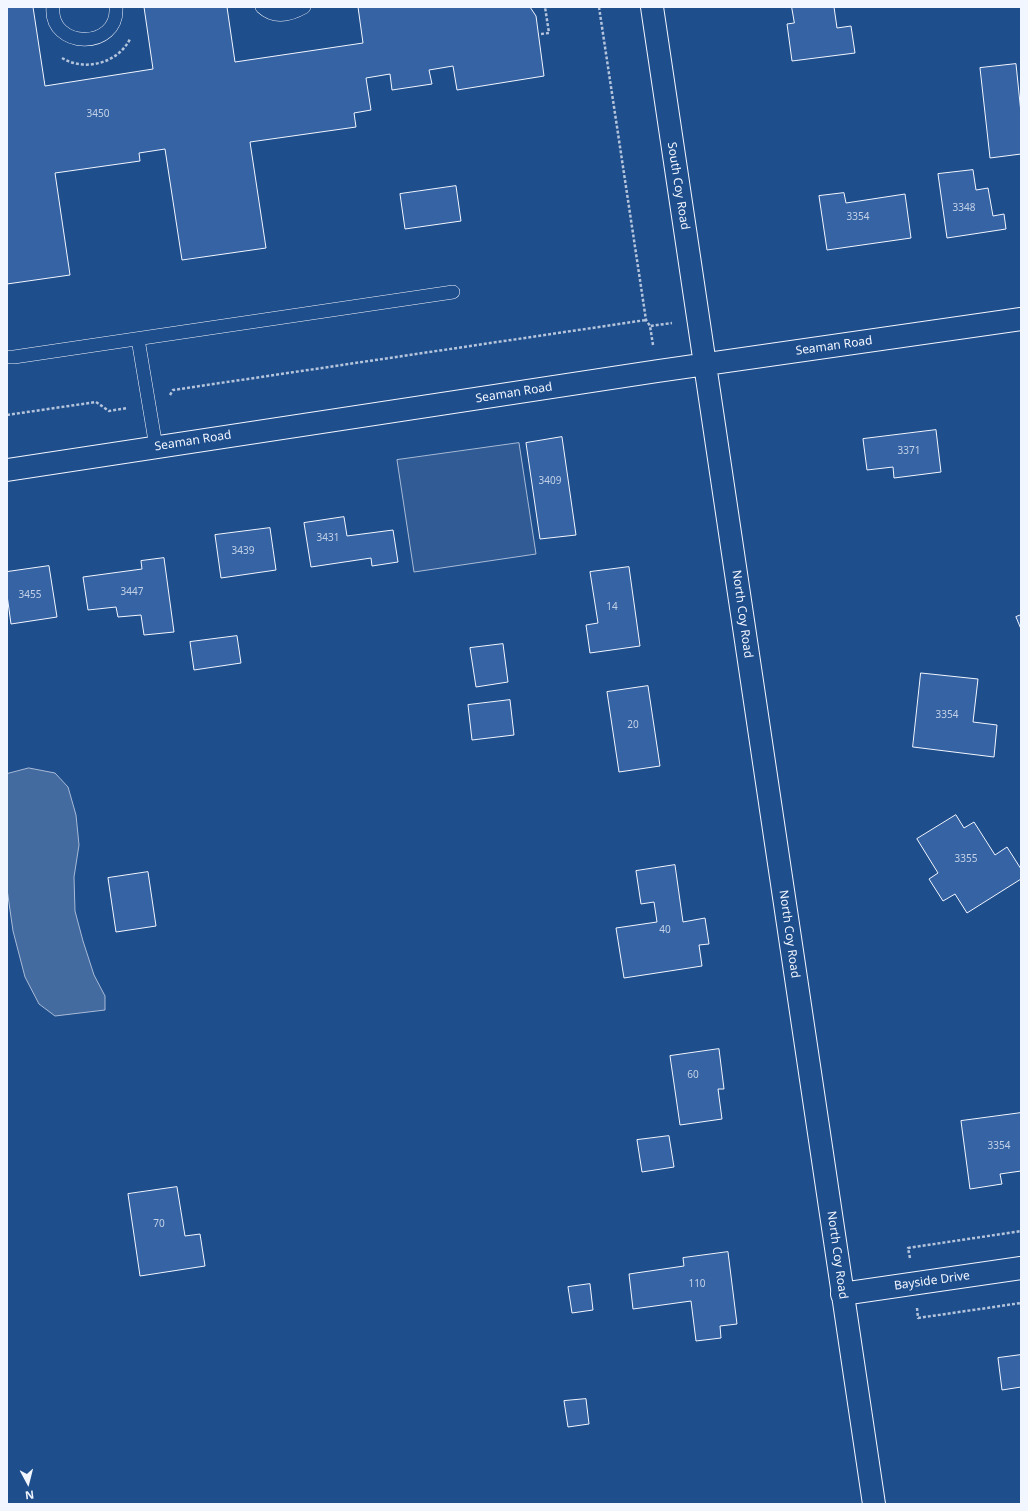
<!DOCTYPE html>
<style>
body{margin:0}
#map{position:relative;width:1028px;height:1511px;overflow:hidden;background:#1f4e8c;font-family:"Noto Sans",sans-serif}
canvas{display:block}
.frame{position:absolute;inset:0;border:8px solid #f2f6ff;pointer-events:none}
.north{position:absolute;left:8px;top:1463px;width:40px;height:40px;-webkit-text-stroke:3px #1f4e8c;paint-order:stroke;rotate:173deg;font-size:11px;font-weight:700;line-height:16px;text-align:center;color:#f2f6ff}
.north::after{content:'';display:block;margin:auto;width:14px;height:18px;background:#f2f6ff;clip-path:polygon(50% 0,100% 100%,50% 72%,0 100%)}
</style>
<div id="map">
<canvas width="1028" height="1511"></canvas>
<div class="frame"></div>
<div class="north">N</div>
</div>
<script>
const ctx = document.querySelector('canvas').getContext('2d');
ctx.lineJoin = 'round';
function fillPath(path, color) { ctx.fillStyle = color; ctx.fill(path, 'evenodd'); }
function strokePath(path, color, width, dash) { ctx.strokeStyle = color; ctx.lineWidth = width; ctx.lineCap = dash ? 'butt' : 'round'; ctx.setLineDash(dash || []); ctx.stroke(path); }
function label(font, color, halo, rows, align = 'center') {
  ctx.font = font + ' "Noto Sans",sans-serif'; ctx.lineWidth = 3; ctx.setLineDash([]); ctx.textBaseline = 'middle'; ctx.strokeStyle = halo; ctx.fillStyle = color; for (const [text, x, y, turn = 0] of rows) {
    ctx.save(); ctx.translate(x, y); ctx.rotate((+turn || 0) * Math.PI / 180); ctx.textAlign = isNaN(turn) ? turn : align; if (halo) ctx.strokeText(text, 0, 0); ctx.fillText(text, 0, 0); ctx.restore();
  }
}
const built = new Path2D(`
 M 519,443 L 536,554 L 414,572 L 397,460 Z`);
fillPath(built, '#305b95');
strokePath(built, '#a8bbd7', 1);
const water = new Path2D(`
 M 29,768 L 55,773 L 68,787 L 76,815 L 79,845 L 74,877 L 75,911 L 83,941 L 94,975 L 105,996 L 105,1010 L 55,1016 L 39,1004 L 25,977 L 13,931 L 7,889 L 7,774 Z`);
fillPath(water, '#446ba0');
strokePath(water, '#a8bbd7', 1);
const building = new Path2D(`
 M 7,7 L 33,7 L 45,86 L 153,69 L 144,7 L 227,7 L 235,62 L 363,43 L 358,7 L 530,7 L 536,16 L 544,76 L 457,90 L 453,66 L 429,70 L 432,84 L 392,90 L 390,74 L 366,78 L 371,110 L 354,113 L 356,127 L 250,142 L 266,248 L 182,260 L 165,149 L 139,153 L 140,161 L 55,173 L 70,275 L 7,284 Z
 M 792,7 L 834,7 L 837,28 L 851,26 L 855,53 L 792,61 L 787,24 L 794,23 Z
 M 1016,64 L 1021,113 L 1021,154 L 990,158 L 980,68 Z
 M 973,170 L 976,190 L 988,188 L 993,216 L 1004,214 L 1006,229 L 947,238 L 938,174 Z
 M 456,186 L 461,221 L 405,229 L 400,194 Z
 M 844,193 L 846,203 L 905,194 L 911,238 L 827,250 L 819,196 Z
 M 936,430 L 941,472 L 894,478 L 893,467 L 867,470 L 863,439 Z
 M 562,437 L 576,535 L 540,539 L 526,443 Z
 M 344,517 L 347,536 L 393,530 L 398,562 L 372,566 L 371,558 L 311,567 L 304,523 Z
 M 270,528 L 276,570 L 221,578 L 215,535 Z
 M 164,558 L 174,632 L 144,635 L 141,615 L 118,617 L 116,607 L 88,610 L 83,577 L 142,569 L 141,561 Z
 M 49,566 L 57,617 L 11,624 L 7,595 L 7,572 Z
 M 629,567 L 640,646 L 590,653 L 586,625 L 598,623 L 590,572 Z
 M 1021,615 L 1021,629 L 1016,617 Z
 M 237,636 L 241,663 L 194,670 L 190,642 Z
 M 503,644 L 508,682 L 476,687 L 470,648 Z
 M 921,673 L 978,679 L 973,722 L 997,725 L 994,757 L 913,747 Z
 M 648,686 L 660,766 L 619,772 L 607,692 Z
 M 510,700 L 514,735 L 472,740 L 468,705 Z
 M 956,815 L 964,828 L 974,822 L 995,855 L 1007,847 L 1021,869 L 1021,879 L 967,913 L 955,894 L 943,901 L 929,879 L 938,873 L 917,839 Z
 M 675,865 L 683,922 L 705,918 L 709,944 L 699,945 L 702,966 L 624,978 L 616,928 L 657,922 L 654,902 L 641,904 L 636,871 Z
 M 148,872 L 156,926 L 116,932 L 108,878 Z
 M 719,1049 L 724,1089 L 718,1089 L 722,1119 L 680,1125 L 670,1056 Z
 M 1021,1113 L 1021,1171 L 1000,1174 L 1002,1184 L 970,1189 L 961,1121 Z
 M 669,1136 L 674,1167 L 642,1172 L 637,1140 Z
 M 177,1187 L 185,1236 L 200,1234 L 205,1266 L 140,1276 L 128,1194 Z
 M 728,1252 L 737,1324 L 720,1326 L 721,1338 L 696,1341 L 691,1301 L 633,1309 L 629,1274 L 684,1266 L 683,1258 Z
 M 590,1284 L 593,1310 L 572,1313 L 568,1287 Z
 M 1021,1355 L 1021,1387 L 1002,1390 L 998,1358 Z
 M 586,1399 L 589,1424 L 568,1427 L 564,1401 Z`);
fillPath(building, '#3563a3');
strokePath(building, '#f2f6ff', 1);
const service = new Path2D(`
 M 53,7 C 49,49 119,51 116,7
 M 262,7 C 275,19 290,15 304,7
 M 138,339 L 156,447
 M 7,357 L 14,357 L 453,292`);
const minor = new Path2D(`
 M 842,1294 L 1021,1268`);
const tertiary = new Path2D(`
 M 652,7 L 874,1504
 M 7,470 L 658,371 L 1021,319`);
strokePath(service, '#f2f6ff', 14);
strokePath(minor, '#f2f6ff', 24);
strokePath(tertiary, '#f2f6ff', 24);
strokePath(new Path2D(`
 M 599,7 L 646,320 L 650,326
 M 541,34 L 549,33 L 545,7
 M 62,58 C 85,72 118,63 130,39
 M 653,345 L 650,326 L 672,323
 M 170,395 L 173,390 L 646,320
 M 7,415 L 96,402 L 109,411 L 127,408
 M 910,1258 L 908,1248 L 1021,1231
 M 917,1308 L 918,1318 L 1021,1303`), '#b3c4dc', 2.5, [3, 2]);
strokePath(service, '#1f4e8c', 13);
strokePath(minor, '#1f4e8c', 22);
strokePath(tertiary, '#1f4e8c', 22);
label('10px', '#c3d1e8', null, [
 ["3450",98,114],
 ["3348",964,208],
 ["3354",858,217],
 ["3371",909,451],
 ["3409",550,481],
 ["3431",328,538],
 ["3439",243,551],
 ["3447",132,592],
 ["3455",30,595],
 ["14",612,607],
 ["3354",947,715],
 ["20",633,725],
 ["3355",966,859],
 ["40",665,930],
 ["60",693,1075],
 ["3354",999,1146],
 ["70",159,1224],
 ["110",697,1284]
]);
label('12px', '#f2f6ff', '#1f4e8c', [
 ["South Coy Road",678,186,81],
 ["Seaman Road",834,346,-8],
 ["Seaman Road",514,393,-9],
 ["Seaman Road",193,441,-9],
 ["North Coy Road",742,614,82],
 ["North Coy Road",789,934,82],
 ["North Coy Road",837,1255,82],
 ["Bayside Drive",932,1281,-8]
]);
</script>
